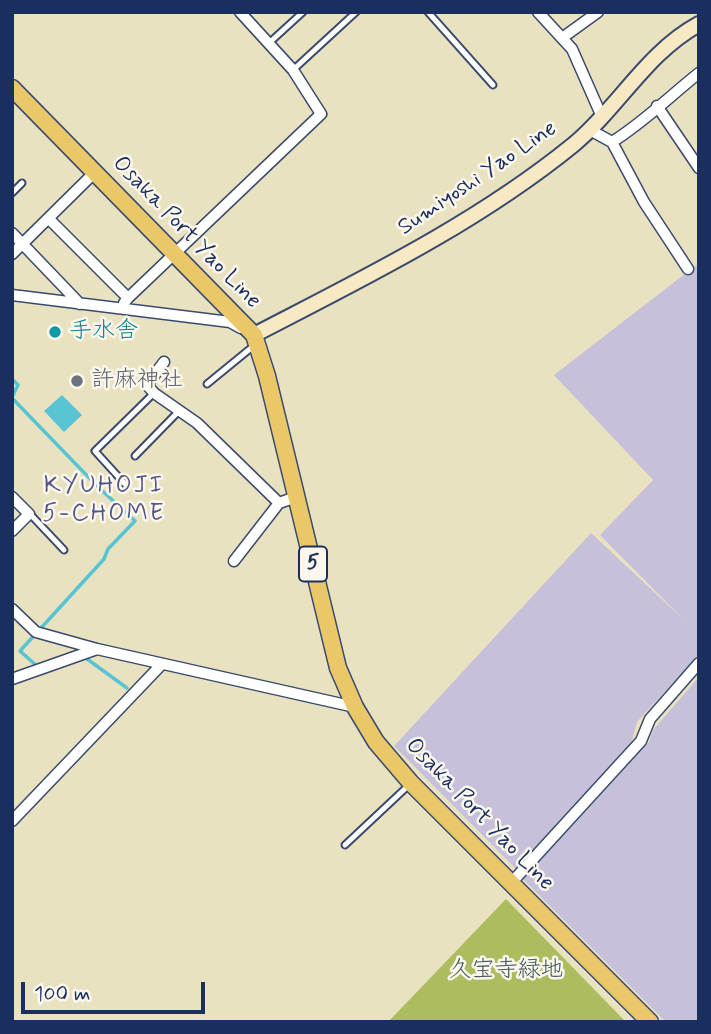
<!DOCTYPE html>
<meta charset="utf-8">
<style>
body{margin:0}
#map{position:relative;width:711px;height:1034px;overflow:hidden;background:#e9e2c0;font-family:Mynerve,sans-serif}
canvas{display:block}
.frame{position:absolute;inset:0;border:14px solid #1b2f5e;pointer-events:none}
.scale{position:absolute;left:21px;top:982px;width:184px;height:32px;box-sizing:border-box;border:4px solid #1b2f5e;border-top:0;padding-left:9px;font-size:21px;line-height:24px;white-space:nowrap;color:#1b2f5e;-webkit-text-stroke:5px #fbf7ec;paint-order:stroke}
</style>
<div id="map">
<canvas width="711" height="1034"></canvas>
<div class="frame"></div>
<div class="scale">100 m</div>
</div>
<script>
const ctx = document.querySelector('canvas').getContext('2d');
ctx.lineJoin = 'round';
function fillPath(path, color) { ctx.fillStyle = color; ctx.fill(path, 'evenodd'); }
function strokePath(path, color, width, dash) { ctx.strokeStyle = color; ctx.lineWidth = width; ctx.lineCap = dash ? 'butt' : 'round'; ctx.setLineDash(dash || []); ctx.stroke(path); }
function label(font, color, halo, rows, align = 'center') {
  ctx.font = font + ' Mynerve,"Klee One",sans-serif'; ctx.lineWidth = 5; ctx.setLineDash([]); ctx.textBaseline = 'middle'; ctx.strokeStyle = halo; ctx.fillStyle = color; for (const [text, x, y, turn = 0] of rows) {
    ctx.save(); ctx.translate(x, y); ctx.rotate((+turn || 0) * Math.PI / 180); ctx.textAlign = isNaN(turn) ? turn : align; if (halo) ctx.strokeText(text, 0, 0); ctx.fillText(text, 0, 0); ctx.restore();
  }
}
fillPath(new Path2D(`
 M 699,263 L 699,654 L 637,722 L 632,741 L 516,869 L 394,746 L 591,533 L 684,620 L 600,535 L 653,480 L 554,375 Z
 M 699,677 L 699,1022 L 666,1022 L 523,879 L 649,742 L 653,730 Z`), '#c6c0da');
fillPath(new Path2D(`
 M 506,899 L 626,1022 L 388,1022 Z`), '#adbc5e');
fillPath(new Path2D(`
 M 62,395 L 82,415 L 64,432 L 44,411 Z`), '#58c4d3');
strokePath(new Path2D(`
 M 12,379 L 18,385 L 12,397
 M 12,398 L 97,486 L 135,521 L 108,549 L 104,559 L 20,651 L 38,667
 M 83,656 L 127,688`), '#58c4d3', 3.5);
const lane = new Path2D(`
 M 428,12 L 493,85
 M 269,43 L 303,12
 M 293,70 L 356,12
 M 12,193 L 22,183
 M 207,384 L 256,344
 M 135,456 L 179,411
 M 125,484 L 95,451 L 154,393
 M 30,514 L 64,550
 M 345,845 L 409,785`);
const street = new Path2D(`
 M 538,12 L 572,49 L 602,117
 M 562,38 L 598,12
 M 657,106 L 699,168
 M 590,130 L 612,142 C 643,123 670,96 699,73
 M 612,142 L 644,202 L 688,269
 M 49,219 L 128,298 L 124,303
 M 12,233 L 80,304
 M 12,254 L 91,176
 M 12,295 L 230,322 L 241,328
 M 128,298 L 321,114 L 293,70 L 240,12
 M 164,362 L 147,385 L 154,393 L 197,423 L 279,503 L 296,497
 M 12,497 L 29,514 L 12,531
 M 234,561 L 279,503
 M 12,609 L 36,632 L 97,649 L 355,707
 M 12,679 L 97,649
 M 12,821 L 162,664
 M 512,882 L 641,741 L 650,719 L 699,663`);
const secondary = new Path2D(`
 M 254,335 C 364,278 477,223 573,145 C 619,107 646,53 699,24`);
const primary = new Path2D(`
 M 12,88 L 254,335 L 267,376 L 338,668 L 355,707 L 376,742 L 411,783 L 650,1022`);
strokePath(lane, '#3a4a6d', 9);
strokePath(street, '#3a4a6d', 13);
strokePath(secondary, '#3a4a6d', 18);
strokePath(primary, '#3a4a6d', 19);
strokePath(lane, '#fff', 5);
strokePath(street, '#fff', 10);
strokePath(secondary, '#f7e9c3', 14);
strokePath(primary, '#eac769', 16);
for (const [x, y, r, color] of [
 [55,332,7,"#0f9aa8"],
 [77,381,7,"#6b7280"]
]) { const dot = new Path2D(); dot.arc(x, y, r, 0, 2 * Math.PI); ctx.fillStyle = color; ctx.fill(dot); strokePath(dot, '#fbf7ec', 2.5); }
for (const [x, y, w] of [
 [313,564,28]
]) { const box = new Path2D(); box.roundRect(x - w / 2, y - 17.5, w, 35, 5); ctx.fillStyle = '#fbf7ec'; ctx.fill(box); strokePath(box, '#1b2f5e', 2); }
label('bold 21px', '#1b2f5e', null, [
 ["5",313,564]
]);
label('23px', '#1b2f5e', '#fbf7ec', [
 ["Sumiyoshi Yao Line",478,179,-34],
 ["Osaka Port Yao Line",186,233,46],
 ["Osaka Port Yao Line",479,815,46]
]);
label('23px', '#0d838f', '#fbf7ec', [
 ["手水舎",69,332]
], 'left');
label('23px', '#5b616d', '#fbf7ec', [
 ["許麻神社",91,381]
], 'left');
label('23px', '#47595e', '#fbf7ec', [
 ["久宝寺緑地",506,971]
]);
ctx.letterSpacing = '2px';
label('24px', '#515587', '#fbf7ec', [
 ["KYUHOJI",104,487],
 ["5-CHOME",104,515]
]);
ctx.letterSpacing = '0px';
</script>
